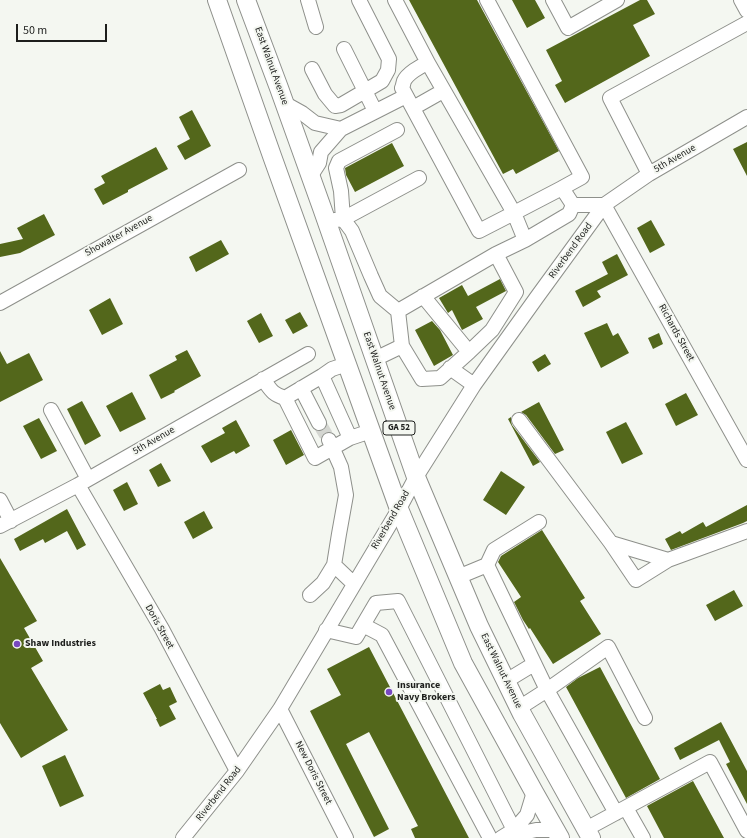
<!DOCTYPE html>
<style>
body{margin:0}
#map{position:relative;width:747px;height:838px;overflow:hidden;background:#f4f7f1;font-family:"Source Sans 3",sans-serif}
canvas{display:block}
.scale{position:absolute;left:16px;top:24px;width:91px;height:18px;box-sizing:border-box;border:2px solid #1d1e1c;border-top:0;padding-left:5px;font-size:12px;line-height:14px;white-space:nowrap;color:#1d1e1c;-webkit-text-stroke:3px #f4f7f1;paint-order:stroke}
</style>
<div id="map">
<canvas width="747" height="838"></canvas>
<div class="scale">50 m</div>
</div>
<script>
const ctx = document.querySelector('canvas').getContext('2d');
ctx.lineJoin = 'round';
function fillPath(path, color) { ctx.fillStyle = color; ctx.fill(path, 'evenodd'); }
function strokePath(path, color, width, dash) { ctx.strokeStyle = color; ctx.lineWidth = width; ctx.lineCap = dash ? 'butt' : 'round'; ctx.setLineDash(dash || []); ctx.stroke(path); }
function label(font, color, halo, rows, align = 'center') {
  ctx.font = font + ' "Source Sans 3",sans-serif'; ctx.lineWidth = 4; ctx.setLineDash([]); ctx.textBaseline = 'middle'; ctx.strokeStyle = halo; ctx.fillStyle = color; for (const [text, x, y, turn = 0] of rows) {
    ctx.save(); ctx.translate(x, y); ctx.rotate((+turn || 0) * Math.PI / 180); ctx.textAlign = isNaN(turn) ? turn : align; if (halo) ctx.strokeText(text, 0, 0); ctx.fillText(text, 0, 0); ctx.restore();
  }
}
fillPath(new Path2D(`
 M 409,0 L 477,0 L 559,151 L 516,174 L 513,169 L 503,174 Z
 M 512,0 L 535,0 L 545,18 L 527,28 Z
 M 640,0 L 647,0 L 655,14 L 633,25 L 650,56 L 565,103 L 555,85 L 562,81 L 546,50 Z
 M 192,110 L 211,146 L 185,160 L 177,146 L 190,139 L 179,117 Z
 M 747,142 L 747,176 L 733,149 Z
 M 392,143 L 404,166 L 355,192 L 346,175 L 345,168 Z
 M 156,147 L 168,169 L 128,190 L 128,192 L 103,205 L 94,189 L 105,183 L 101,176 Z
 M 44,214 L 55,235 L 20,253 L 0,257 L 0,244 L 23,239 L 17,228 Z
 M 651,220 L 665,245 L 650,253 L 637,228 Z
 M 221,240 L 229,254 L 196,272 L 189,257 Z
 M 617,254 L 628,275 L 597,291 L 601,297 L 583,307 L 575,291 L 608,274 L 602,262 Z
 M 500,279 L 506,291 L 476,307 L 483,319 L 462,330 L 452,310 L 448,313 L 439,298 L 462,285 L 468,296 Z
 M 110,298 L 123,324 L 102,335 L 89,310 Z
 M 300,312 L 308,326 L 293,334 L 285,320 Z
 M 261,313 L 273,336 L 259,343 L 247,321 Z
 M 432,321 L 440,330 L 453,355 L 434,366 L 415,330 Z
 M 607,323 L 613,336 L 618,333 L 629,353 L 601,368 L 584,333 Z
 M 659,333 L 663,344 L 653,349 L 648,338 Z
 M 187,350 L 201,376 L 174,391 L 175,392 L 161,399 L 149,375 L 177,360 L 175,356 Z
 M 0,351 L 7,364 L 29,353 L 43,380 L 0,402 Z
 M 545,354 L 551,364 L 538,372 L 532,362 Z
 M 132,392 L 146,419 L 120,432 L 106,406 Z
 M 686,393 L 698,415 L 676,426 L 665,404 Z
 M 82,401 L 101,436 L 85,445 L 67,409 Z
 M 539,402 L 564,450 L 555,454 L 526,415 L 521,412 Z
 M 511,417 L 511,421 L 512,425 L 540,462 L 533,466 L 508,419 Z
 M 39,418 L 57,451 L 41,459 L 23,426 Z
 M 236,420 L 250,446 L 236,454 L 234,451 L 211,463 L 201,446 L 225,433 L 222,428 Z
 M 626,422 L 643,454 L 622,464 L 606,432 Z
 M 291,430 L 304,455 L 286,465 L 273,440 Z
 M 161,463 L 171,481 L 158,487 L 149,470 Z
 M 501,471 L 525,487 L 506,515 L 483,500 Z
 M 127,482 L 138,504 L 124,511 L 113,490 Z
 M 747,505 L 747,521 L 743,523 L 671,550 L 665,539 L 680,531 L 682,534 L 703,522 L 706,527 Z
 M 67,509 L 86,545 L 77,550 L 67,531 L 45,543 L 43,539 L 20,551 L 14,539 Z
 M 204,511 L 213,528 L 193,539 L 184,522 Z
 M 542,530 L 585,598 L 580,601 L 601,634 L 553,664 L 530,628 L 529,629 L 523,620 L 514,602 L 521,597 L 498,562 L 501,556 Z
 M 0,558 L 37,621 L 24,628 L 43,661 L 31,668 L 68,730 L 21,758 L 0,723 Z
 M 734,590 L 743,606 L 715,621 L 706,605 Z
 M 369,647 L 469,838 L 415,838 L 411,829 L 418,826 L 369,732 L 346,744 L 389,829 L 374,837 L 310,711 L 341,695 L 327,669 Z
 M 600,667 L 660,779 L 626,798 L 566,687 L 578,678 Z
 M 160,684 L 163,690 L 170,687 L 177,702 L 169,706 L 176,719 L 160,727 L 156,719 L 157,719 L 143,693 Z
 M 721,722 L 747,771 L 747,804 L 726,764 L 730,762 L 719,740 L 680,760 L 674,748 Z
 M 65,755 L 84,796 L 60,807 L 42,766 Z
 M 693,781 L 724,838 L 664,838 L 647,806 Z`), '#53671b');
strokePath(new Path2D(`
 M 319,423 L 329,440`), '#d4d6d1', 14, [14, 7]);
const minor = new Path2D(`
 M 308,0 L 316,27
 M 395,0 L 428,63
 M 487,0 L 582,177 L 562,188
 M 553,0 L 568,28 L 617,0
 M 741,0 L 747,11
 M 344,49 L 375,111
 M 428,63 L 514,213 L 479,231 L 402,88 C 403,86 403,84 404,81 C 407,74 420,66 428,63 Z
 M 312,69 L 325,94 L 335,106 L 341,105 L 382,81 L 388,70 L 389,59 L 359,0
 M 284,103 L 302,113 L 315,123 L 341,129 L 321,152 L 319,163 L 310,177
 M 413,108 L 443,91
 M 341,129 L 406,96
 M 397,130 L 339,161 L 336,168 L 341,191 L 343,219 L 419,178
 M 649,174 L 610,98 L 747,23
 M 573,205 L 569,214 L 525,240 L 514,213 L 562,188 L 573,205 L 604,205
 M 604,205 L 747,460
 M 335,220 L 343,219 L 352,231 L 371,276 L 380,296 L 398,311
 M 496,254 L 516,292 L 492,330 L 469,352 L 440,378 L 422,379 L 402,346 L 398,311 L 496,254 L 525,240
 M 423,296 L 469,352
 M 0,303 L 239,170
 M 375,359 L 402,346
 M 347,364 L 332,369 L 322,376 L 285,398 L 315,458 L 350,438 L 371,431
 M 450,368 L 474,385
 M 322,376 L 350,438
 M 263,379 C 271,390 272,394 285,398
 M 301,388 L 319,423
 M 51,410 L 88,479
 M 519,420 L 611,543 L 668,560 L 747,531
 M 329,440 L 341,467 L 346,495 L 339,534 L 334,565 L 354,584
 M 78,485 L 162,629 L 237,771
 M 0,500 L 11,521
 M 0,526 L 78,485 L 308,354
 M 611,543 L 636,580
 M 487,565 L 494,550 L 539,522
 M 458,577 L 487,565 L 547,690 L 616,813
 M 636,580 L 668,560
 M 310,595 L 323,583 L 334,565
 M 363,625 L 382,635 L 490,838
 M 326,630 L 356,637 L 376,603 L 398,601 L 514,830 L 522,833 L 536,830 L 556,830
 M 506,681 L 534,664
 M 519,708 L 547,690 L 608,647 L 645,718
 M 280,709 L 346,838
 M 626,808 L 643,838
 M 586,829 L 710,762 L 747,831
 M 183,838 L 237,771 L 280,709 L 399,509 L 416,477 L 474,385 L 537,297 L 604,205 L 649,174 L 747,117
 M 501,838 L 514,830 L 527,815 L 534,792`);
const major = new Path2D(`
 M 217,0 L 272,156 L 399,509 L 463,663 L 534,792 L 560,838
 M 246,0 L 279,88 L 322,208 L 416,477 L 479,626 L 522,714 L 591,838`);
strokePath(minor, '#8e908b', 16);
strokePath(major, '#8e908b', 20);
strokePath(minor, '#fff', 14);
strokePath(major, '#fff', 18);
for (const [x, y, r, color] of [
 [17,644,4,"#7848c0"],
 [389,692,4,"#7848c0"]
]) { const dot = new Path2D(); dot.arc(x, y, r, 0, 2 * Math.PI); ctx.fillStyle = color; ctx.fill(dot); strokePath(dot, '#f4f7f1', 1.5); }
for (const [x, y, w] of [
 [399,428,32]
]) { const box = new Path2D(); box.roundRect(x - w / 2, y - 7, w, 14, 3); ctx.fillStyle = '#f4f7f1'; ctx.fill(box); strokePath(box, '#1d1e1c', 1); }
label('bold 9px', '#1d1e1c', null, [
 ["GA 52",399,428]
]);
label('10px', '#1d1e1c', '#f4f7f1', [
 ["East Walnut Avenue",271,66,70],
 ["5th Avenue",675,159,-30],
 ["Showalter Avenue",119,236,-29],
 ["Riverbend Road",571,251,-54],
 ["Richards Street",676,333,61],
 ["East Walnut Avenue",379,371,71],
 ["5th Avenue",154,441,-30],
 ["Riverbend Road",391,520,-60],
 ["Doris Street",159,627,61],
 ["East Walnut Avenue",501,671,64],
 ["New Doris Street",313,773,63],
 ["Riverbend Road",219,794,-52]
]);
label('bold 10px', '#1d1e1c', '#f4f7f1', [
 ["Shaw Industries",25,644],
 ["Insurance",397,686],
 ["Navy Brokers",397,698]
], 'left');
</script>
